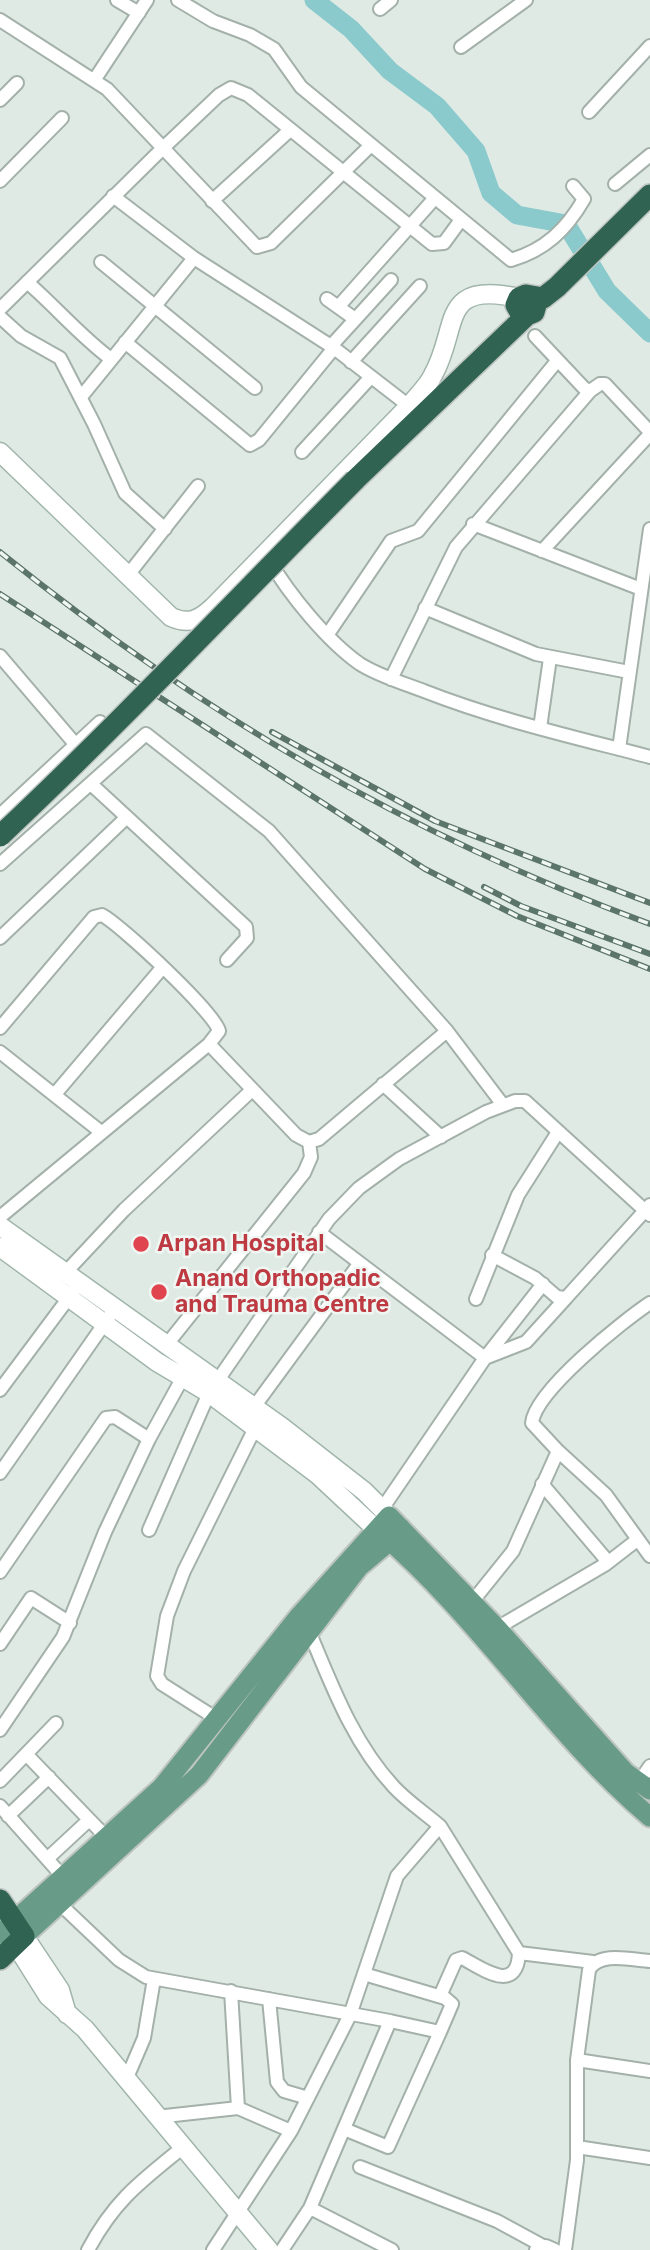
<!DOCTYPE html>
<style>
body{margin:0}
canvas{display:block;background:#e0eae4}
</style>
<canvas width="650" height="2250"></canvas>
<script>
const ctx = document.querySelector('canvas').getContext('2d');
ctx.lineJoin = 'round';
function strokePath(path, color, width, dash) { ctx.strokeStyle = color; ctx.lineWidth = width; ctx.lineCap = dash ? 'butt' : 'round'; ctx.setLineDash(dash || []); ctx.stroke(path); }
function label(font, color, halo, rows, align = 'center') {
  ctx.font = font + ' Inter,sans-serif'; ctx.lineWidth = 5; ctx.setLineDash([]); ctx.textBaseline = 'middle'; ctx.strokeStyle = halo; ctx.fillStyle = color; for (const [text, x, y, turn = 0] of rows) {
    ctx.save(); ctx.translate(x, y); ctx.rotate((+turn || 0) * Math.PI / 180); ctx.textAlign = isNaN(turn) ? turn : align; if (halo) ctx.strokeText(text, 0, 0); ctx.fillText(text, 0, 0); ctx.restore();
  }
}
strokePath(new Path2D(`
 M 314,0 L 351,29 L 390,71 L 437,106 L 476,151 L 491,193 L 517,215 L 566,224 L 607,291 L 650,333`), '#8bcacc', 19);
const street = new Path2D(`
 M 117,0 L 139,13
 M 178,0 L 213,21 L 250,35 L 274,49 L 301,87 L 511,260 C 545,250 566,230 584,199 L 573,186
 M 380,9 L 391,0
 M 0,20 L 107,89 L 257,247 L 271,243 L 370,146
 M 461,47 L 526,0
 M 95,79 L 147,0
 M 0,100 L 17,83
 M 589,112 L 650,46
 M 0,181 L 62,118
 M 615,184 L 650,155
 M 113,196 L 194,258 L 334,348 L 409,406
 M 212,201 L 290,130
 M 101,262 L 255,388
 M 27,282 C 56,307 80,336 111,359
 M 327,299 L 355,319
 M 338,307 L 434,199
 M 0,309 L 163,148 L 219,95 L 231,88 L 248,95 L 432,244 L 444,243 L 460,221
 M 0,317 L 21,336 L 60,358 L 94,424 L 125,493 L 165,529
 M 535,336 L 584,388 L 590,391 L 600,384 L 605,384 L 650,432
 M 125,342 L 250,445 L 259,440 L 334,348
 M 331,346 L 391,280
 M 351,362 L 420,286
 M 81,397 L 194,258
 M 302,452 L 370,378
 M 473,524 L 641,589
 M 542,551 L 650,434
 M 269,560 C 289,594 327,641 360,664 C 379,676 403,683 424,691 C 498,720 574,737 650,757
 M 128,575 L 198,486
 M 425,608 L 536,654 L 629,672
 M 328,634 L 391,541 L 418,531 L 557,361
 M 0,656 L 76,745
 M 391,679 L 456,547 L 590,391
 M 540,728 L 550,658
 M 619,749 L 650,529
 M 91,784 L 246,927 L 247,938 L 227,960
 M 0,815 L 100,722
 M 0,864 L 146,734 L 269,831 L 447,1031 L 503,1105
 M 0,938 L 127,817
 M 0,1028 L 94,917 L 102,915 C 121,925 215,1013 219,1031 L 209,1044 L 0,1217
 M 209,1044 L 296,1135 L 309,1142 L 319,1139 L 447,1031
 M 0,1052 L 101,1132
 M 383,1084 L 441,1137
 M 55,1094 L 162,968
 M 319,1232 L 485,1358 L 526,1342 L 566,1298
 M 492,1255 L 535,1278 L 557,1297 L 566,1298 L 650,1205
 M 66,1272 L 124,1210 L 252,1090
 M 476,1299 L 518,1195 L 558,1132
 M 168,1343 L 304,1173 L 311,1157 L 309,1142
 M 0,1390 L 73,1292
 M 254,1407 L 359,1264
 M 149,1439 L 183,1377
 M 558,1451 L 532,1423 C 535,1391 623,1321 650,1303
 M 0,1473 L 116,1307
 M 382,1509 L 485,1358 L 543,1284
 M 149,1530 L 209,1393 L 329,1219 L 359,1188 L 399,1159 L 486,1112 L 515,1101 L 525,1101 L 650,1215
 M 606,1564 L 637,1540
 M 0,1572 L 106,1418 L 115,1417 L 149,1439 L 105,1532 L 63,1637 L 0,1730
 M 472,1602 L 513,1551 L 558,1451 L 606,1495 L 650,1556
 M 497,1628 L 606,1564 L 604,1557 L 542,1484
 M 0,1644 L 31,1598 L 70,1623
 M 217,1719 L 162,1684 L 157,1676 L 167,1616 L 184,1571 L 258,1422
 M 26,1754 L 107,1838
 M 0,1781 L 56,1723
 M 639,1782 L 650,1766
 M 0,1806 L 64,1878
 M 8,1816 L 49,1777
 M 47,1859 L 89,1820
 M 60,1904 L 119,1960 L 146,1977 L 390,2021 L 310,2208 L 282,2250
 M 519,1953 L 593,1962
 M 364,1974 L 445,1998 L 452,2004 L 440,2032 L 390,2021
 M 231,1991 L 238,2108
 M 440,1996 L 456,1960 L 462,1958 C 480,1967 517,1996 519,1953 L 440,1826
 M 269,1999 L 277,2082 L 284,2091 L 308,2098
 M 577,2060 L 650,2071
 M 126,2080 L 144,2038 L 154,1979
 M 156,2117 L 238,2108 L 291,2131
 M 344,2129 L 388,2147 L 440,2032
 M 577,2147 L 650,2158
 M 360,2167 L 497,2221 L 543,2246
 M 310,2208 L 392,2250
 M 88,2250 C 114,2201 140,2182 182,2148
 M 213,2250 L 291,2131 L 350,2015 L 397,1876 L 440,1826 C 425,1813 408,1802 394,1787 C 353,1743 332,1686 309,1631
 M 536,2250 L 546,2246 L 555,2250
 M 565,2250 L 577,2160 L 577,2060 L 589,1970 C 599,1951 632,1960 650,1961`);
const secondary = new Path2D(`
 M 0,452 L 171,617 C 189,625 199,620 213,607 L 409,406 C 417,396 428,386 433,375 C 460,327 438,280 519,298
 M 0,1226 L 282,1427 L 364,1491 L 389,1516
 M 0,1247 L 157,1362 L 209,1393 L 317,1474 L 376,1529
 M 24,1936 L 60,1990 L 67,2014
 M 16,1945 L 48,1996 L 85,2029 L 269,2250`);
const primary = new Path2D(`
 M 382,1534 C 481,1619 551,1733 650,1817
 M 0,1934 L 162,1787 L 300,1615 L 389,1516 L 497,1628 L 626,1773 L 650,1790
 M 24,1936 L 199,1775 L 359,1567 L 390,1541 L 401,1528`);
const highway = new Path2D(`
 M 533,298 L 536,305 L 534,312 L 527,315 L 520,312 L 516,305 L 519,298 L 526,295 L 543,298 L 557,287 L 650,195
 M 355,480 L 527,315
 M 0,1900 L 24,1936 L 0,1959`);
strokePath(street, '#a3b1aa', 16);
strokePath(secondary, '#a0b5ab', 21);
strokePath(primary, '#bdc4c1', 23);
strokePath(highway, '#bdc4c1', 24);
strokePath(street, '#fff', 12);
strokePath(secondary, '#fff', 18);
strokePath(primary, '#689c88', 19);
strokePath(highway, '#306352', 21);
const rail = new Path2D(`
 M 0,552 C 201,714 407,834 650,924
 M 0,594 L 425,869 L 517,916 L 650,969
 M 272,732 L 435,821 L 650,903
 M 484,887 L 521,906 L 650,954`);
strokePath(rail, '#5c756b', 6);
strokePath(rail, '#f0f7f3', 3.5, [10]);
const highwayBridge = new Path2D(`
 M 0,836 C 122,721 237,599 355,480`);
strokePath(highwayBridge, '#bdc4c1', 24, []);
strokePath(highwayBridge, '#306352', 21);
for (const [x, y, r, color] of [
 [141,1244,9,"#e0444e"],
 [159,1292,9,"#e0444e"]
]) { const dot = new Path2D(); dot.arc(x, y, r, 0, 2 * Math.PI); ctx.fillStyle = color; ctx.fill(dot); strokePath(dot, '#f0f7f3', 2.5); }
label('bold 23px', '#be3a42', '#f0f7f3', [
 ["Arpan Hospital",157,1244],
 ["Anand Orthopadic",175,1279],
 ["and Trauma Centre",175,1305]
], 'left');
</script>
